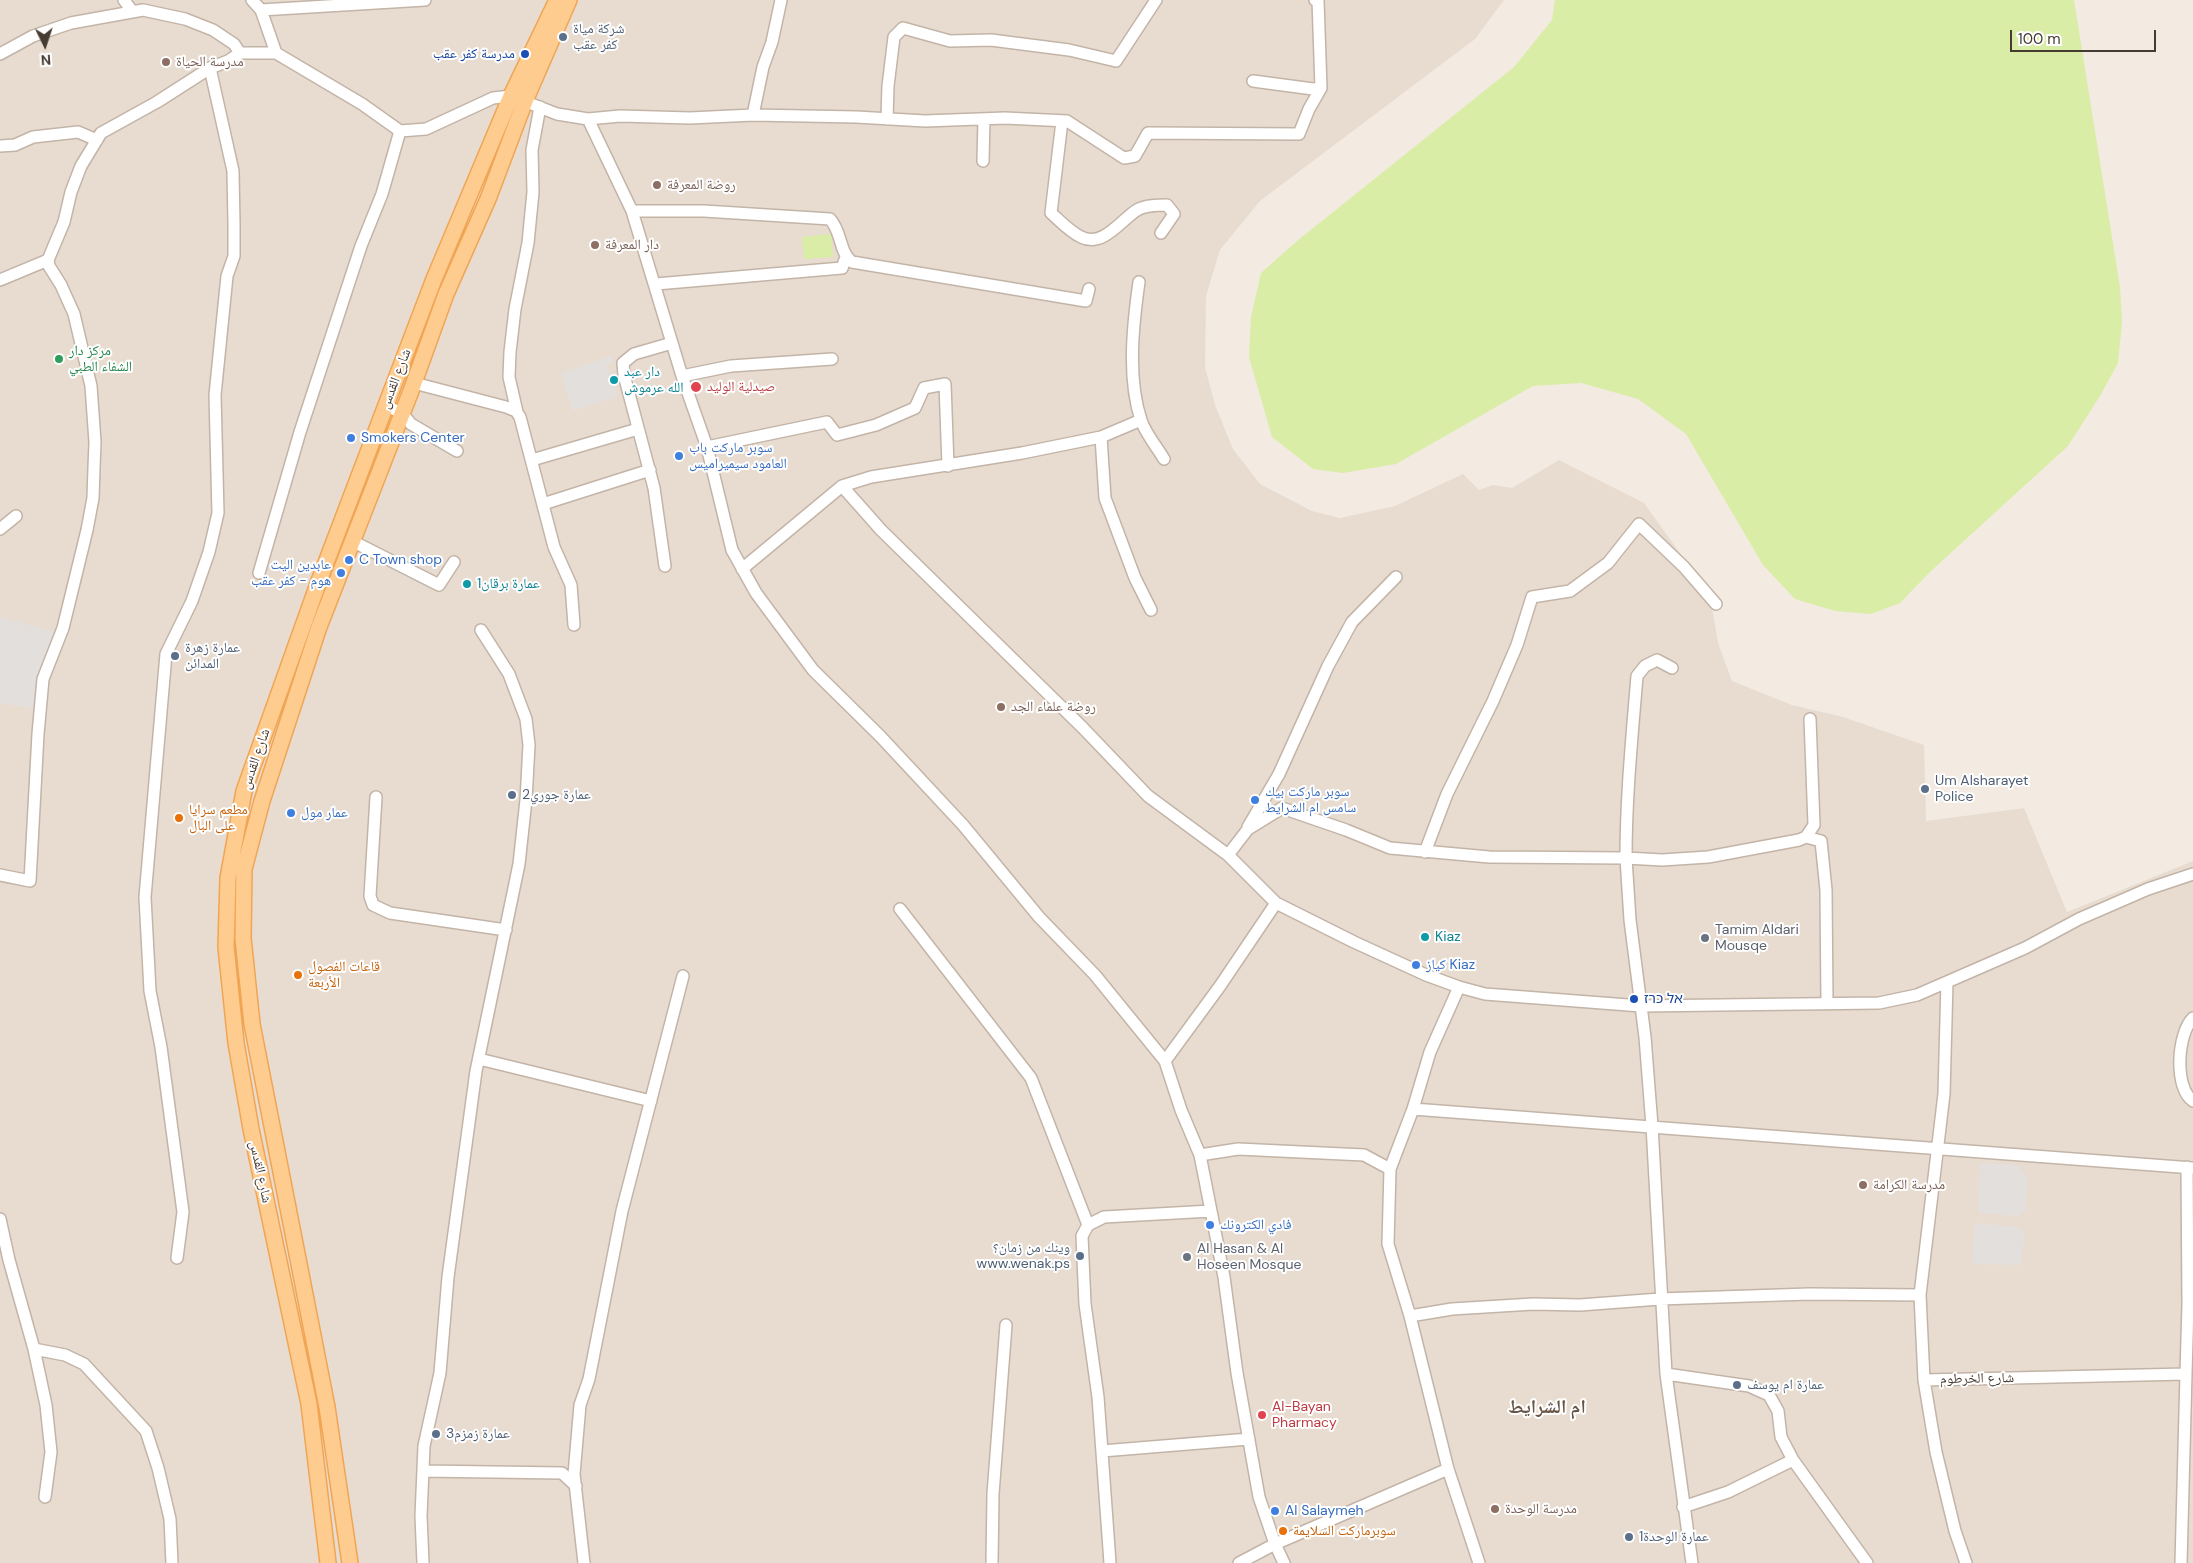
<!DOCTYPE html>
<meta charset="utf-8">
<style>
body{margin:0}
#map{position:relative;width:2193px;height:1563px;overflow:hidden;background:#f3ebe2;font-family:"DM Sans",sans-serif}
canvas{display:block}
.north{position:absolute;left:20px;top:20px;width:50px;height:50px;-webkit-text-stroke:4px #fff;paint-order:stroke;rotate:176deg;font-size:14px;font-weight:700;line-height:20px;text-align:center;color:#463b32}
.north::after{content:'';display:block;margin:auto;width:18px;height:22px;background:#463b32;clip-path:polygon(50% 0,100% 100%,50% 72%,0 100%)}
.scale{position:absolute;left:2010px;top:30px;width:146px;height:22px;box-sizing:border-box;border:2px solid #463b32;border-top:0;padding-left:6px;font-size:15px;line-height:18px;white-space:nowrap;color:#463b32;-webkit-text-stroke:4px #fff;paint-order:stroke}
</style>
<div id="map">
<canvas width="2193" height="1563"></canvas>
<div class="north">N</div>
<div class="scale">100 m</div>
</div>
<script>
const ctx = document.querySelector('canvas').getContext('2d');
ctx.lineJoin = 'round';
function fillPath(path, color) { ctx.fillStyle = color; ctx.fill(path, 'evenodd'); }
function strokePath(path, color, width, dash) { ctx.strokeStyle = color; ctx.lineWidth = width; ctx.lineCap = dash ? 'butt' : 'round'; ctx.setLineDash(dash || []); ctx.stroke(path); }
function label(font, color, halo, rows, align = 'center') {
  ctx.font = font + ' "DM Sans","Noto Naskh Arabic","Noto Sans Hebrew",sans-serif'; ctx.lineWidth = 4; ctx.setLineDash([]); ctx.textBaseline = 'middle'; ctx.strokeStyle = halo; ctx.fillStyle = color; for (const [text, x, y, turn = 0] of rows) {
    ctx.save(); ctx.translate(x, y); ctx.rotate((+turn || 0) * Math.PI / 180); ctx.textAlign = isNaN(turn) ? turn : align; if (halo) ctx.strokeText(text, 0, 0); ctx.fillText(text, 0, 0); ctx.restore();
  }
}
fillPath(new Path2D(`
 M 0,0 L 1504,0 L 1475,39 L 1260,201 L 1220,250 L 1206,296 L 1205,367 L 1215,405 L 1233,449 L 1260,484 L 1312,511 L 1340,518 L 1395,506 L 1463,474 L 1479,490 L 1493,485 L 1512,488 L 1559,460 L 1644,503 L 1710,595 L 1718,643 L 1732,681 L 1792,705 L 1843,717 L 1924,745 L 1926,821 L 2024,808 L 2067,912 L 2193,861 L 2193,1563 L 0,1563 Z`), '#e8dcd0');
fillPath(new Path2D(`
 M 1555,0 L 2074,0 L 2120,287 L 2122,322 L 2118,363 L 2100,396 L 2068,446 L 1931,571 L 1900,603 L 1871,614 L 1835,611 L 1795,599 L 1763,565 L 1686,434 L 1638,399 L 1581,383 L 1533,386 L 1396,464 L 1343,473 L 1313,469 L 1272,437 L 1249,357 L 1251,317 L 1261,273 L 1297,241 L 1514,67 L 1552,20 Z
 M 831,234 L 833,257 L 804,259 L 802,237 Z`), '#d9eda6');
fillPath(new Path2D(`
 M 612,356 L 613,361 L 607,364 L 618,396 L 573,411 L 561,373 Z
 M 0,617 L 55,632 L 38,674 L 35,709 L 0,703 Z
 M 1981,1163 L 2018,1165 L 2027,1178 L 2025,1211 L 2017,1216 L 1978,1213 Z
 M 1975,1223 L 2016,1227 L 2022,1230 L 2024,1236 L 2021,1265 L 1972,1264 Z`), '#e3dfdc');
const minor = new Path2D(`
 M 124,0 L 132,11
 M 252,0 L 261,10 L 276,53 L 362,104 L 400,131 L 426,129 L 493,98 L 511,96 L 557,114 L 588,119 L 620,116 L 690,118 L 753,115 L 856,117 L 925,121 L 1005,118 L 1067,121 L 1124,158 L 1135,156 L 1148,133 L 1299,134 L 1309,109 L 1321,88
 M 261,10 L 425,0
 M 0,54 L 33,36 L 71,23 L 143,10 L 185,19 L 213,30 L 234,44 L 240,53
 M 1253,81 L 1313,89 L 1321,88 L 1318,0 L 1315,0
 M 753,115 L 763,67 L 772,42 L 781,0
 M 588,119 L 632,211 L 682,376 L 707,447 L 732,550 L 756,593 L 813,670 L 880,736 L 963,825 L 1039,917 L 1095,975 L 1165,1061 L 1181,1110 L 1200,1155 L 1224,1277 L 1237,1373 L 1259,1497 L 1275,1544 L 1284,1563
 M 887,119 L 888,86 L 894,37 L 903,28 L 950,41 L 991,40 L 1069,50 L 1116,61 L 1156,0
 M 1062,121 L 1051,213 C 1060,221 1070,232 1081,237 C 1103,248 1121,220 1137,210 C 1145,205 1158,205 1167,205 L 1174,214 L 1161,233
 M 0,146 L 15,145 L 33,137 L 78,132 L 97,140
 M 983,161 L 984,119
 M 632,211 L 704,211 L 830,219 C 842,232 839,252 852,262 L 1086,301 L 1089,289
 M 0,280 L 48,260 L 64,222 L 71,192 L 81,166 L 101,133 L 157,102 L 210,68
 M 1139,282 C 1133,324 1127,378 1141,420 C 1145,433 1157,447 1164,459
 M 656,284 L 842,268 L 846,257
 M 682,376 L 731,366 L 832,359
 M 414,383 L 506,407 L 516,411 L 520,417 L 554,547 L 571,585 L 574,625
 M 386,406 L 402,413 L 411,424 L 457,451
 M 517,412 L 509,377 L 510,352 L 515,309 L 528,243 L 533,192 L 532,150 L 540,107
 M 1101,437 L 1141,420
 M 707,447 L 827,422 L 837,435 L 876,425 L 915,408 L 924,388 L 945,384 L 948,466
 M 532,460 L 638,429
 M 842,486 L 871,477 L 1022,453 L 1101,437 L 1105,498 L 1135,578 L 1151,610
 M 543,504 L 650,470
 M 0,529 L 16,516
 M 352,541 L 439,585 L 454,562
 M 665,566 L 654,488 L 624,375 L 623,363 L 634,354 L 672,343
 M 742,569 L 842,486 L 881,530 L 1083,728 L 1148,796 L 1228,855 L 1276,903
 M 259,573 L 300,432 L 361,246 L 382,194 L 400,131
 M 1672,668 L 1657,660 L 1645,666 L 1637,676 C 1632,737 1626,797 1626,858 L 1662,860 L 1708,857 L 1799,840 L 1806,837 L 1814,825 L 1810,719
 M 376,797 L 370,896 L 373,905 L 390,913 L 506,930
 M 1248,827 L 1279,774 L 1328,666 L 1352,622 L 1396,577
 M 1806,837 L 1821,841 L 1826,890 L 1827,1003
 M 1425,852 L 1447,794 L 1493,701 L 1517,645 L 1532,597 L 1570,591 L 1608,563 L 1639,524 L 1684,567 L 1716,604
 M 1228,855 L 1248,829 L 1282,808 L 1346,830 L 1390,848 L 1489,857 L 1626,858 L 1630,920 L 1645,1037 L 1652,1126 L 1666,1374 L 1692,1563
 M 0,875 L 30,881 L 38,734 L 43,679 L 63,628 L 87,530 L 93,498 L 94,468 L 95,442 L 91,386 L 74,314 L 61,285 L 49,266 L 48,260
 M 900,909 L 1031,1078 L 1088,1225
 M 1947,982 L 1944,1094 L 1920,1295 L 1924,1380 L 1936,1452 L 1955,1531 L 1966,1563
 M 1459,987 L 1430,1052 L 1413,1109 L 1390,1169 L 1388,1244 L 1410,1316 L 1448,1469 L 1479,1563
 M 2193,1018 C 2177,1034 2174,1088 2193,1101
 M 479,1059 L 651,1101
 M 1165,1061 L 1220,986 L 1276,903 L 1354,942 L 1426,975 L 1459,987 L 1485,994 L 1641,1006 L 1879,1003 L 1917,995 L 2025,948 L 2079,919 L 2148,889 L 2193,874
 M 1413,1109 L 2193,1168
 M 1200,1155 L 1238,1149 L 1364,1155 L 1390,1169
 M 0,1219 L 9,1260 L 34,1349 L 65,1355 L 84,1364 L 146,1431 L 158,1468 L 170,1519 L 172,1563
 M 177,1258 L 183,1212 L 161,1047 L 150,991 L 145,897 L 166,654 L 192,601 L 209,552 L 218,513 L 215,395 L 227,276 L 234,256 L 234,224 L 233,171 L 210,68 L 228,61 L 240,53 L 276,53
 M 1410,1316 L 1452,1309 L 1533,1304 L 1580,1305 L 1660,1299 L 1809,1294 L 1920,1295
 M 34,1349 L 46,1405 L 51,1452 L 45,1497
 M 1666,1374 L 1749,1386 L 1769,1395 L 1778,1411 L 1781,1437 L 1793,1460 L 1867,1563
 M 2186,1374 L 2188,1304 L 2187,1167
 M 1924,1380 L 2186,1374 L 2181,1563
 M 1102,1451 L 1249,1439
 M 423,1471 L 562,1473 L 576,1486
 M 1683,1507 L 1728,1492 L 1793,1460
 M 423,1563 L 421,1516 L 424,1446 L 440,1373 L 448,1277 L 476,1071 L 519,864 L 526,800 L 529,745 L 526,719 L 509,674 L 481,630
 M 584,1563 L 574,1474 L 580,1405 L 589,1379 L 622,1211 L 683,976
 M 992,1563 L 993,1494 L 1006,1325
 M 1110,1563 L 1098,1397 L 1085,1304 L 1082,1236 L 1088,1225 L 1104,1217 L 1211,1211
 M 1239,1563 L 1275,1544 L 1448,1469`);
const major = new Path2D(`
 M 328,1563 L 309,1404 L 251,1129 L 236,1043 L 226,947 L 228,878 L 244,791 L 319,581 L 434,279 L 511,96 L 557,0
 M 350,1563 L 327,1407 L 252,1024 L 243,938 L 244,869 L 262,801 L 319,627 L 411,391 L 446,294 L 488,199 L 525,101 L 569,0`);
strokePath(minor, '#c3b4a7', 14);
strokePath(major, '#f0a554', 18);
strokePath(minor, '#fff', 11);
strokePath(major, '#ffcc90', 15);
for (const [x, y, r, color] of [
 [563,37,5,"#5c6f8a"],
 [525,54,5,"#1a4fb4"],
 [166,62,5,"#8d6e63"],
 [657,185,5,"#8d6e63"],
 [595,245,5,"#8d6e63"],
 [59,359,5,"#2e9e5b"],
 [614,380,5,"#0f9aa8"],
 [696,387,6,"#e0444e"],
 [351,438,5,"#3f7fe0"],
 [679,456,5,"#3f7fe0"],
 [349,560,5,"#3f7fe0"],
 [341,573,5,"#3f7fe0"],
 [467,584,5,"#0f9aa8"],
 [175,656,5,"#5c6f8a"],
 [1001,707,5,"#8d6e63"],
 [1925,789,5,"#5c6f8a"],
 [512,795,5,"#5c6f8a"],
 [1255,800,5,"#3f7fe0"],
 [291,813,5,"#3f7fe0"],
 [179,818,5,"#e8710a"],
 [1425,937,5,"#0f9aa8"],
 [1705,938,5,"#6b7280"],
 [1416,965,5,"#3f7fe0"],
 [298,975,5,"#e8710a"],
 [1634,999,5,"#1a4fb4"],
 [1863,1185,5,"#8d6e63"],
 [1210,1225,5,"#3f7fe0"],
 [1080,1256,5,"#5c6f8a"],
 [1187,1257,5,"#6b7280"],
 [1737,1385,5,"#5c6f8a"],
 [1262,1415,5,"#e0444e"],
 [436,1434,5,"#5c6f8a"],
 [1495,1509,5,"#8d6e63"],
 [1275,1511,5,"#3f7fe0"],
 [1283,1531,5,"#e8710a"],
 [1629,1537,5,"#5c6f8a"]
]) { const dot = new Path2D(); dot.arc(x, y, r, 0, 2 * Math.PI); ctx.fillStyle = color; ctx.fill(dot); strokePath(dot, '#fff', 2); }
label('14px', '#4e5e75', '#fff', [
 ["شركة مياة",573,29],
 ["كفر عقب",573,45],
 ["عمارة زهرة",185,648],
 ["المدائن",185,664],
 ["Um Alsharayet",1935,781],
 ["Police",1935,797],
 ["عمارة جوري2",522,795],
 ["وينك من زمان؟",1070,1248,"right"],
 ["www.wenak.ps",1070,1264,"right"],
 ["عمارة ام يوسف",1747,1385],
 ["عمارة زمزم3",446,1434],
 ["عمارة الوحدة1",1639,1537]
], 'left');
label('14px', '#164399', '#fff', [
 ["مدرسة كفر عقب",515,54],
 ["אל כרז",1644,999,"left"]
], 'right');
label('14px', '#785e54', '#fff', [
 ["مدرسة الحياة",176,62],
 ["روضة المعرفة",667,185],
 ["دار المعرفة",605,245],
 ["روضة علماء الجد",1011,707],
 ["مدرسة الكرامة",1873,1185],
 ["مدرسة الوحدة",1505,1509]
], 'left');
label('14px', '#27864d', '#fff', [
 ["مركز دار",69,351],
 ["الشفاء الطبي",69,367]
], 'left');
label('14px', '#0d838f', '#fff', [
 ["دار عبد",624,372],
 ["الله عرموش",624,388],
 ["1عمارة برقان",477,584],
 ["Kiaz",1435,937]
], 'left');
label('14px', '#463b32', '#fff', [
 ["شارع القدس",396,379,-69],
 ["شارع القدس",256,759,-71],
 ["شارع القدس",260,1172,78],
 ["شارع الخرطوم",1977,1379,-1]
]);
label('14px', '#be3a42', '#fff', [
 ["صيدلية الوليد",707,387],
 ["Al-Bayan",1272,1407],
 ["Pharmacy",1272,1423]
], 'left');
label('14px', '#366cbe', '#fff', [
 ["Smokers Center",361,438],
 ["سوبر ماركت باب",689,448],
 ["العامود سيميراميس",689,464],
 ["C Town shop",359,560],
 ["عابدين اليت",331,565,"right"],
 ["هوم - كفر عقب",331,581,"right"],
 ["سوبر ماركت بيك",1265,792],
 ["سامس ام الشرايط",1265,808],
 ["عمار مول",301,813],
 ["كياز Kiaz",1426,965],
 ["فادي الكترونك",1220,1225],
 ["Al Salaymeh",1285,1511]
], 'left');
label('14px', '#c56008', '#fff', [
 ["مطعم سرايا",189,810],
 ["على البال",189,826],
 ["قاعات الفصول",308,967],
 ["الأربعة",308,983],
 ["سوبرماركت السلايمة",1293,1531]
], 'left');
label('14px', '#5b616d', '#fff', [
 ["Tamim Aldari",1715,930],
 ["Mousqe",1715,946],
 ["Al Hasan & Al",1197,1249],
 ["Hoseen Mosque",1197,1265]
], 'left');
label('bold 19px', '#6a5648', '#fff', [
 ["ام الشرايط",1547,1408]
]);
</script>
